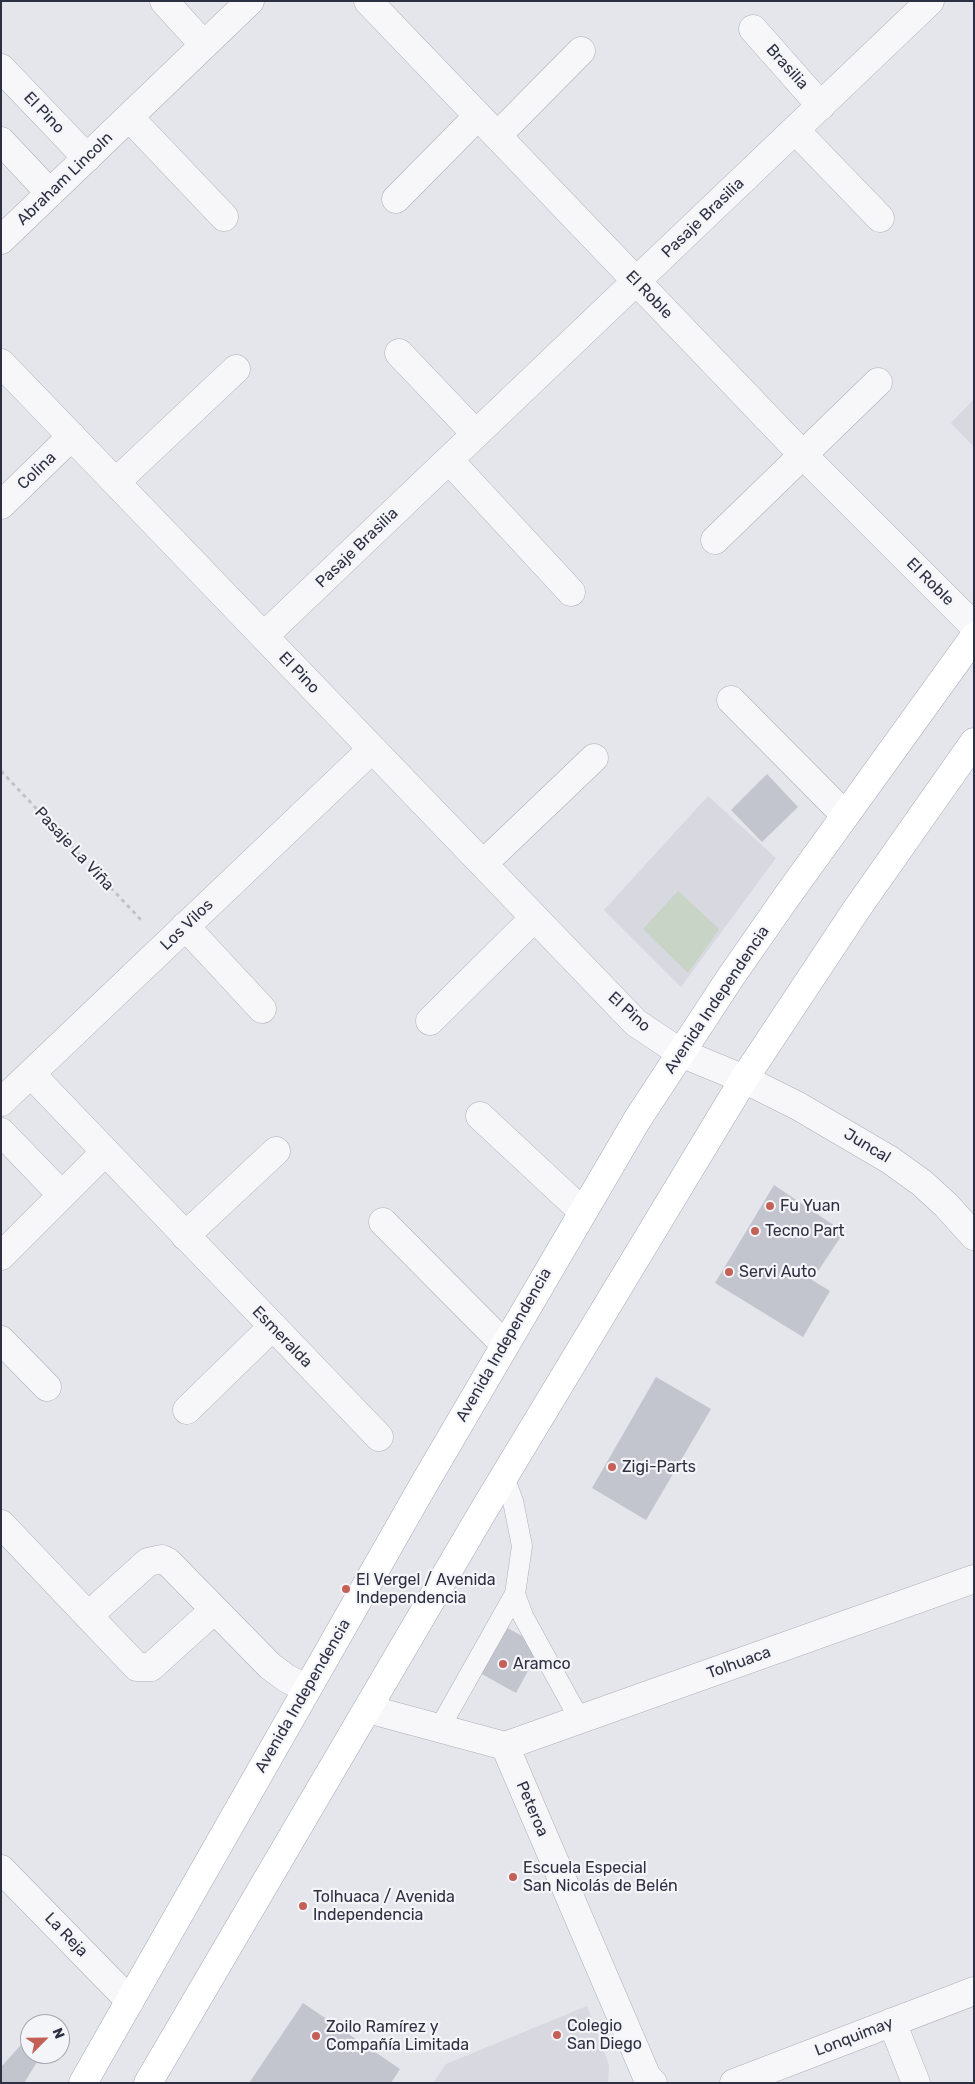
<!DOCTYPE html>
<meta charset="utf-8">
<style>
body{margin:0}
#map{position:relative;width:975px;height:2084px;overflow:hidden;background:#e5e6eb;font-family:Rubik,sans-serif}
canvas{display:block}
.frame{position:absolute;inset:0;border:2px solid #2d3042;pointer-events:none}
.north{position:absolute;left:20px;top:2014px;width:50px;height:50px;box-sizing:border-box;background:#f4f5f8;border:1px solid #a4a6af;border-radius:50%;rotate:67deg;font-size:14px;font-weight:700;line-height:20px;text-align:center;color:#2d3042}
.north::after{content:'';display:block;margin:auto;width:18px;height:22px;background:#c46056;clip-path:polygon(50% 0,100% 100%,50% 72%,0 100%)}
</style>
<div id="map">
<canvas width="975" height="2084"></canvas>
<div class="frame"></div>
<div class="north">N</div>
</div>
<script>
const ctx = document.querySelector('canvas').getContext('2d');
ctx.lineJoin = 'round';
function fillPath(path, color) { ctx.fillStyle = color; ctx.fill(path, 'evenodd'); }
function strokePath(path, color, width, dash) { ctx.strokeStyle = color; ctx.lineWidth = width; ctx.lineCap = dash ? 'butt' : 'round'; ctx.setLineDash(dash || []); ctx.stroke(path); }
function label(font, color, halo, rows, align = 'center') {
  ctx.font = font + ' Rubik,sans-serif'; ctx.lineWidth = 4.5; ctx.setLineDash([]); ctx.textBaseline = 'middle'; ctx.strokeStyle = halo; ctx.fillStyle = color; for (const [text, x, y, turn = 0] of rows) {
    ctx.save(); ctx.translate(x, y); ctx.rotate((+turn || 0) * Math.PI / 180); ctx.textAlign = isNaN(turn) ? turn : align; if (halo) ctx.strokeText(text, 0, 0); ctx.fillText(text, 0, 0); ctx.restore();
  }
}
fillPath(new Path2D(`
 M 974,399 L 974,447 L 951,423 Z
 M 708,796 L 776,858 L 681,987 L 604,910 Z
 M 587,2006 L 609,2065 L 608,2083 L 433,2083 L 446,2064 Z`), '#d7d8e0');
fillPath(new Path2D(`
 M 678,891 L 719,929 L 688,973 L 643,929 Z`), '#c7d4c6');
fillPath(new Path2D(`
 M 767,774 L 798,807 L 762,842 L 731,810 Z
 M 774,1185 L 844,1232 L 812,1280 L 830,1291 L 803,1337 L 715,1283 Z
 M 656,1377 L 711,1409 L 646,1520 L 592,1488 Z
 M 506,1627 L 541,1647 L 516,1693 L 480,1673 Z
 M 303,2003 L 400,2069 L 391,2083 L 249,2083 Z
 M 30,2035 L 30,2054 L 42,2054 L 24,2083 L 1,2083 L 1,2067 Z`), '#c2c4ce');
const service = new Path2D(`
 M 515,1594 L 523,1616 L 580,1720
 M 439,1729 L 515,1594 L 522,1546 L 513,1501 L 504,1477`);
const minor = new Path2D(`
 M 164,1 L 204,45
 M 368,1 L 802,454 L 974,626
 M 753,29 L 821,106
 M 1,68 L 87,158
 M 129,117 L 224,217
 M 795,130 L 880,218
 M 497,136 L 581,51
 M 1,141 L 50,193
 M 396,199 L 478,116
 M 1,240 L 250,1
 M 399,353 L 476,434
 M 1,363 L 636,1023 L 681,1053 L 744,1079 L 798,1106 L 890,1160 L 922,1183 L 946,1205 L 974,1236
 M 449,460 L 571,592
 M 116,482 L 236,369
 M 1,505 L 72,436
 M 715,540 L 878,382
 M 264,636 L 930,1
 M 731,700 L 845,815
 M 483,864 L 594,758
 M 185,926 L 262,1009
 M 430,1021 L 534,918
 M 31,1074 L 379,1437
 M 1,1102 L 372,749
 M 480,1116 L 582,1211
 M 1,1132 L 62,1195
 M 383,1222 L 505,1345
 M 185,1236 L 276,1151
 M 1,1256 L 105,1152
 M 1,1340 L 47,1387
 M 187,1410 L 272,1327
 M 1,1524 L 137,1667 L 151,1667 L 214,1610
 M 88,1616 L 148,1562 L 162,1559 L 168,1562 L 270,1666 L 286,1678 L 307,1689
 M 368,1709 L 505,1746 L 647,2077 L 653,2083
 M 505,1746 L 974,1579
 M 1,1869 L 130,2001
 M 892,2022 L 916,2083
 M 734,2083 L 974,1991`);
const primary = new Path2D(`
 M 83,2083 L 424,1484 L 637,1120 L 730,978 L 785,899 L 974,637
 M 148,2083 L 482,1513 L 744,1079 L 856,910 L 974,742`);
strokePath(service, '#aeafb8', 21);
strokePath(minor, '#aeafb8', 29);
strokePath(primary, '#a5a7b6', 29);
strokePath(new Path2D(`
 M 1,771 L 143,922`), '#c2c3ca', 3, [4, 4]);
strokePath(service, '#f7f7fa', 20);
strokePath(minor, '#f7f7fa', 28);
strokePath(primary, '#fff', 28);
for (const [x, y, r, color] of [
 [770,1206,5,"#c46056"],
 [755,1231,5,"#c46056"],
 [729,1272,5,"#c46056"],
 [612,1467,5,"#c46056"],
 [346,1589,5,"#c46056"],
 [503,1664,5,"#c46056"],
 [513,1877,5,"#c46056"],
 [303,1906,5,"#c46056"],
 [557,2035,5,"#c46056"],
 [316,2036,5,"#c46056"]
]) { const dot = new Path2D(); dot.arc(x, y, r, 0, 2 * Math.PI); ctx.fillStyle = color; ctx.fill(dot); strokePath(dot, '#f4f5f8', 2); }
label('16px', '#2d3042', '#f4f5f8', [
 ["Brasilia",787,67,48],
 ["El Pino",44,113,46],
 ["Abraham Lincoln",65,179,-44],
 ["Pasaje Brasilia",703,218,-44],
 ["El Roble",649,295,46],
 ["Colina",37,471,-44],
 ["Pasaje Brasilia",357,548,-44],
 ["El Roble",930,582,45],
 ["El Pino",299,673,46],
 ["Pasaje La Viña",74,849,47],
 ["Los Vilos",187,925,-44],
 ["Avenida Independencia",717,1000,-56],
 ["El Pino",629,1012,42],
 ["Juncal",867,1146,31],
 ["Esmeralda",282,1337,46],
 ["Avenida Independencia",504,1345,-60],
 ["Tolhuaca",739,1663,-20],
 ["Avenida Independencia",303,1696,-60],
 ["Peteroa",532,1809,67],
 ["La Reja",66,1935,46],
 ["Lonquimay",854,2037,-21]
]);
label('16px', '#2d3042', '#f4f5f8', [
 ["Fu Yuan",780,1206],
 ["Tecno Part",765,1231],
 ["Servi Auto",739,1272],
 ["Zigi-Parts",622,1467],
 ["El Vergel / Avenida",356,1580],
 ["Independencia",356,1598],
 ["Aramco",513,1664],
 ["Escuela Especial",523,1868],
 ["San Nicolás de Belén",523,1886],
 ["Tolhuaca / Avenida",313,1897],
 ["Independencia",313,1915],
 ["Colegio",567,2026],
 ["San Diego",567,2044],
 ["Zoilo Ramírez y",326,2027],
 ["Compañía Limitada",326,2045]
], 'left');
</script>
